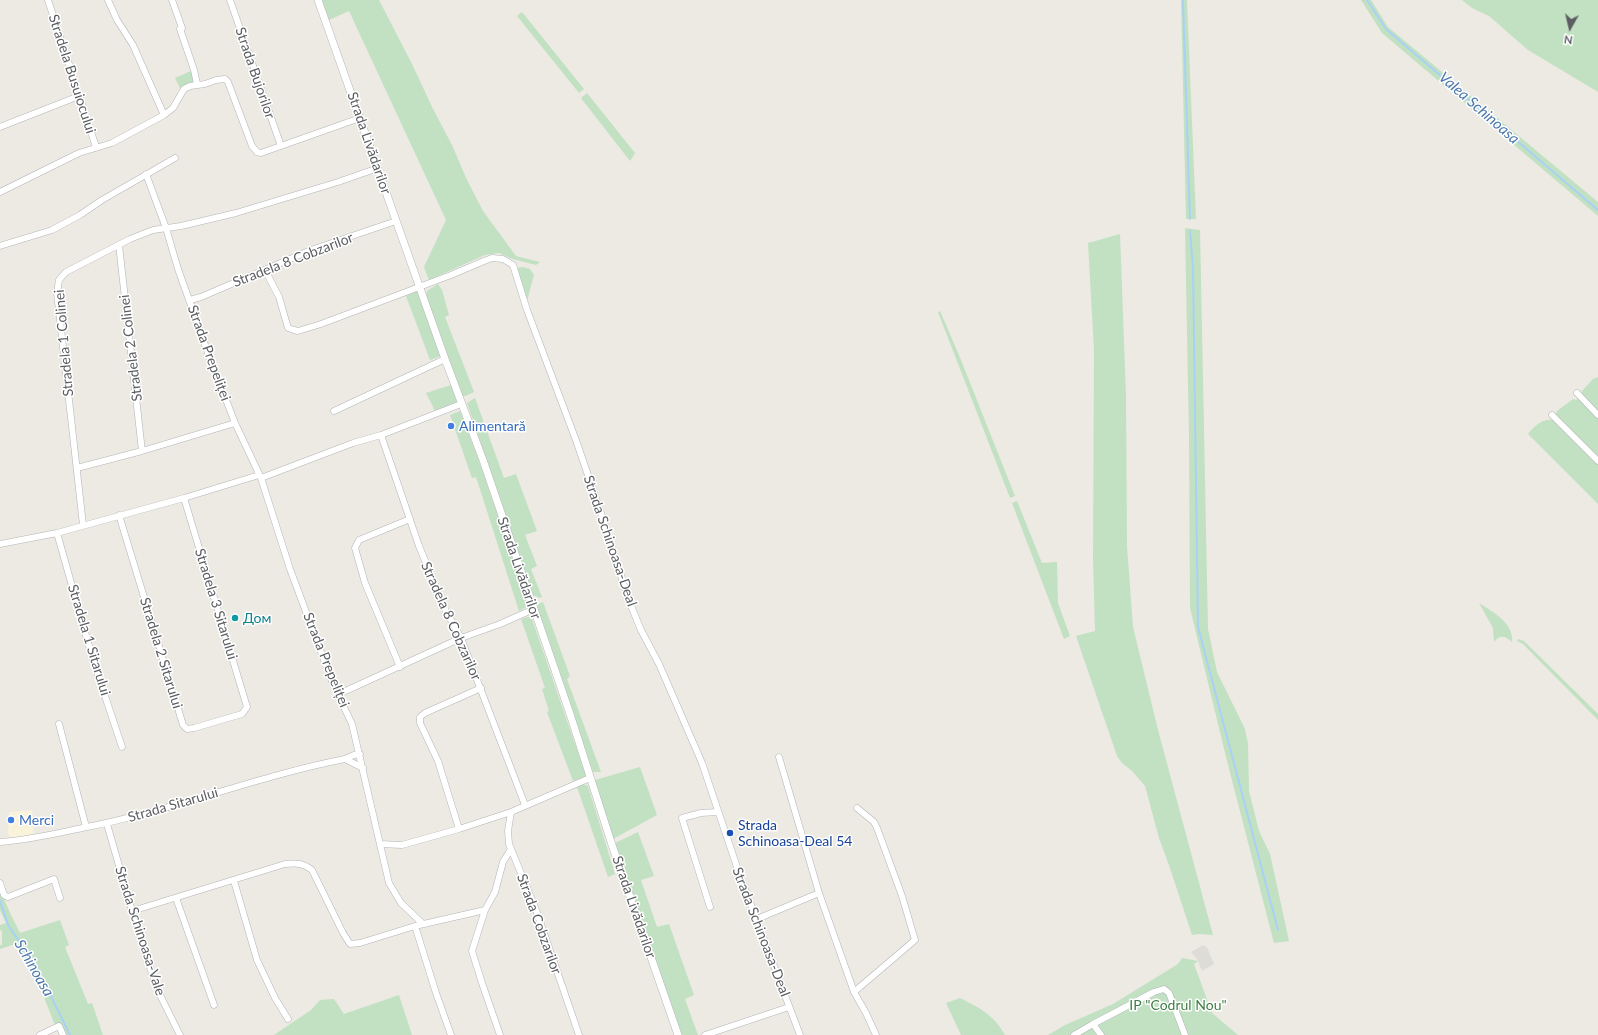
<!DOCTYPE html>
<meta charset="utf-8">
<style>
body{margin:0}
#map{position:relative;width:1598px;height:1035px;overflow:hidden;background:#eceae2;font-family:Lato,sans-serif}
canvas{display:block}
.north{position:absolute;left:1550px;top:8px;width:40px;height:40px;-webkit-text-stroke:3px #fff;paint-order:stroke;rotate:188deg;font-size:11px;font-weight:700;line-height:16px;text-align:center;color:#5b5d61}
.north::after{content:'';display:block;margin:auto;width:14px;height:18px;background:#5b5d61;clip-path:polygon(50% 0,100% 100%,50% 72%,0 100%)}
</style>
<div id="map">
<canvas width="1598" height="1035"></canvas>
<div class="north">N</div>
</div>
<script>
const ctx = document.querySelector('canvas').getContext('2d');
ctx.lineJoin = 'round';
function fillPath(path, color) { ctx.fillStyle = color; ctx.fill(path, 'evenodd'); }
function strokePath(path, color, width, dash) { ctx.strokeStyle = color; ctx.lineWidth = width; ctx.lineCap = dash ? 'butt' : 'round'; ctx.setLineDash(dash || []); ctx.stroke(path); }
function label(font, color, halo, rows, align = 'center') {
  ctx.font = font + ' Lato,sans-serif'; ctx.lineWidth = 3; ctx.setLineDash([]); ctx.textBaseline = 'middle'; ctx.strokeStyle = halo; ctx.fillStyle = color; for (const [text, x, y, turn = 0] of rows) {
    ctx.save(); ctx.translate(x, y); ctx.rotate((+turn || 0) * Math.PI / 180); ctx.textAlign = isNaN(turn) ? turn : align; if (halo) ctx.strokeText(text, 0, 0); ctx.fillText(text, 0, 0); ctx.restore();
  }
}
fillPath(new Path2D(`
 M 32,810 L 34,835 L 17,838 L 17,837 L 9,837 L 9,834 L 8,834 L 9,812 Z`), '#f9f3da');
fillPath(new Path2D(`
 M 1203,945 L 1207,947 L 1214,964 L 1202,971 L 1197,959 L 1191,952 Z`), '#dddcd7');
fillPath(new Path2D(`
 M 322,0 L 379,0 L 412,64 L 433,109 L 452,145 L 467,180 L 483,211 L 516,256 L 540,262 L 536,265 L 513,259 L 499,253 L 485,255 L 429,280 L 424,267 L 446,220 L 349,11 L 329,20 Z
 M 1181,0 L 1187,0 L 1196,219 L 1186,219 Z
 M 1361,0 L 1371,0 L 1388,27 L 1598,202 L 1598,216 L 1382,33 Z
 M 1462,0 L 1598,0 L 1598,92 L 1528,50 L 1489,16 L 1472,8 Z
 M 522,12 L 584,89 L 579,93 L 517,16 Z
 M 191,71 L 194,79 L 193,82 L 180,88 L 175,78 Z
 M 587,93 L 635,153 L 630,161 L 581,98 Z
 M 1185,228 L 1200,230 L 1208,629 L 1217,672 L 1245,729 L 1248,744 L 1249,791 L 1259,831 L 1270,854 L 1289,941 L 1274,943 L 1226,757 L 1190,608 L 1189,437 Z
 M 1120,234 L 1126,396 L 1127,546 L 1133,627 L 1158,730 L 1213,935 L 1200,934 L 1192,935 L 1170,868 L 1159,838 L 1145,786 L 1132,771 L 1122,763 L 1117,756 L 1076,636 L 1095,631 L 1093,559 L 1094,350 L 1088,243 Z
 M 523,267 L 530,269 L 534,275 L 527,301 L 517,268 Z
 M 438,284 L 442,290 L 449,315 L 445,317 L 474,392 L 465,396 L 461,396 L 426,296 L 427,291 Z
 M 418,290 L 441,356 L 430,360 L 406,296 Z
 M 940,311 L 959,355 L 1015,496 L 1010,498 L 938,312 Z
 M 1598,377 L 1598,504 L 1528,434 C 1533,427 1543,418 1553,420 L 1557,411 L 1573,399 L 1576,400 L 1582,395 L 1582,391 L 1593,379 Z
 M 451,385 L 457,402 L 435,411 L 426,393 Z
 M 475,398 L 504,478 L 516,474 L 537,531 L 525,535 L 537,566 L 531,569 L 542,597 L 540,598 L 533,595 L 467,403 Z
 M 460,411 L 482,469 L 529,606 L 519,611 L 476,477 L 472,478 L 450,415 Z
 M 1017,501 L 1042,563 L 1057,562 L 1058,603 L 1070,636 L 1064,639 L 1012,503 Z
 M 543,602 L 570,676 L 567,679 L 601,772 L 593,772 L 537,608 L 538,604 Z
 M 1479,603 C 1493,612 1514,623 1512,642 C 1505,636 1500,634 1494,642 L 1493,628 Z
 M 531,616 L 586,776 L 573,781 L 547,712 L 549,711 L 542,689 L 545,688 L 521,619 Z
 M 1518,639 L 1524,641 L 1598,714 L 1598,720 L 1523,644 L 1517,641 Z
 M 640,767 L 657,815 L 613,839 L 595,780 Z
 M 583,784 L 588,786 L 615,874 L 608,877 L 577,787 Z
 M 638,832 L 654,876 L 641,880 L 657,927 L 669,924 L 694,995 L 685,999 L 698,1035 L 680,1035 L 615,843 Z
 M 0,890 L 11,915 L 20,933 L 60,920 L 69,945 L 65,947 L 88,1004 L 92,1003 L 103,1035 L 59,1035 L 41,990 L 16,944 L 0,949 L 0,945 L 2,945 L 2,931 L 0,930 L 0,925 L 6,923 L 0,910 Z
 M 1182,958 L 1198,961 L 1194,964 L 1212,1013 L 1238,1035 L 1048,1035 L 1065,1025 L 1113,1004 L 1178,964 Z
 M 399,995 L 412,1035 L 274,1035 L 311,1010 L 320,1000 L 334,999 L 344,1014 Z
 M 960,998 C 980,1008 994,1015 1005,1035 L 961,1035 L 946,1003 Z`), '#c1e1c2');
strokePath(new Path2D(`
 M 1183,0 L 1190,219
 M 1367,0 L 1386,29 L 1598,210
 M 1190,231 L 1193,268 L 1198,627 L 1278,930
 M 0,901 L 8,925 L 36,966 L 70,1035`), '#a9d1f5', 2);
const minor = new Path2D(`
 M 48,0 L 96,147
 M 108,0 L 117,20 L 133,45 L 164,115
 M 172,0 L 182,28
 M 230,0 L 281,146
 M 180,29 L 194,70 L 197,84
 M 0,127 L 79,96
 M 146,174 L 166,228 L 178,269 L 208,353 L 235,423 L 261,478 L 290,569 L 333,684 L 352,724 L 389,883 L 401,903 L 423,924
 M 0,192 L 79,153 L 112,143 L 164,115 L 173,108 L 184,89 L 190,86 L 205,84 L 216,80 L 225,79 L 228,82 L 252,146 L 257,152 L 261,153 L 360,118
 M 119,245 L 142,451
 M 0,246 L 52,230 L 80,215 L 102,200 L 175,158
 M 265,270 L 279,297 L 288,328 L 294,330 L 298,331 L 321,324 L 451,275 L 484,261 L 492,258 L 503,259 L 513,265 L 527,310 L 577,443 L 605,525 L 629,601 L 641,630 L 659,664 L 702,763 L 739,873 L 800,1035
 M 190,300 L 201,297 L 311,250 L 396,221
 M 1577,393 L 1598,415
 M 334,411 L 445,359
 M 1552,415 L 1598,461
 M 381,435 L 419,546 L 446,611 L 461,638 L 525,805
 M 77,468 L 142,451 L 235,423
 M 261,478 L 353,443 L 381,435 L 461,404
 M 119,515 L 183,725 L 187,729 L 194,728 L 242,714 L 247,707 L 184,498
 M 83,525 L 57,293 L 59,280 L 66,272 L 130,239 L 153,230 L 181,226 L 236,213 L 338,182 L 378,168
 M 57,533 L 93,660 L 122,747
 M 0,544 L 57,533 L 184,498 L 259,475
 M 400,667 L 365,583 L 355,548 L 359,540 L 410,519
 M 339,694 L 461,638 L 500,624 L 534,609
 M 59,724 L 86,827
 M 779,757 L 819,893 L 854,992 L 866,1013 L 876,1035
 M 345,759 L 363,768
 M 511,812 L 508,831 L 509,844 L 536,910 L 579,1035
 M 107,824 L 132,911 L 157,989 L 180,1035
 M 459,829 L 438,761 L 420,723 L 420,717 L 425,713 L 481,688
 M 0,842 C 30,840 58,833 87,827 C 174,810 257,776 345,759 L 354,755 L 360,754
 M 380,844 L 402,845 L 459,829 L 511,812 L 590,778
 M 234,881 L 257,960 L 275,998 L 288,1019
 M 0,883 L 4,895 L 8,897 L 54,879 L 60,898
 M 176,898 L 214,1005
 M 710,907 L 682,818 L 701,813 L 718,812
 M 132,911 L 285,864 C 297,863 303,863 312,870 L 343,933 L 350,944 L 360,943 L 415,926 L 485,910
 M 757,919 L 819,893
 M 415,926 L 436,993 L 451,1035
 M 854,992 L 915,940 L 902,896 L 877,828 L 874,822 L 857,808
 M 1093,1024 L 1154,992 L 1164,989 L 1169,993 L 1185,1035
 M 40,1035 L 59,1026 L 63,1035
 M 500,1035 L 482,983 L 472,951 L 485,910 L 495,892 L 503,862 L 511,849
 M 705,1035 L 789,1007
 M 1074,1035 L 1093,1024 L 1101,1035`);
const tertiary = new Path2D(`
 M 318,0 L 445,359 L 483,460 L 570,714 L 611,842 L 678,1035`);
strokePath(minor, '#b3b4b8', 7);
strokePath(tertiary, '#b3b4b8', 8);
strokePath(minor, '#fff', 6);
strokePath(tertiary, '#fff', 7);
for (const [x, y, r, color] of [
 [451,426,4,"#3f7fe0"],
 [235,618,4,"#0f9aa8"],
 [11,820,4,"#3f7fe0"],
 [730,833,4,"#1a4fb4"]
]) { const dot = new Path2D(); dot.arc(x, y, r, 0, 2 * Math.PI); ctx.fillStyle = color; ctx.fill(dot); strokePath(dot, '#fff', 1.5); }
label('14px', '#5b5d61', '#fff', [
 ["Strada Bujorilor",255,73,71],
 ["Stradela Busuiocului",72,74,72],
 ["Strada Livădarilor",369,143,71],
 ["Stradela 8 Cobzarilor",293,260,-21],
 ["Stradela 1 Colinei",64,343,-95],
 ["Stradela 2 Colinei",131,348,-97],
 ["Strada Prepeliței",209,353,70],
 ["Strada Schinoasa-Deal",610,541,71],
 ["Strada Livădarilor",519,568,71],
 ["Stradela 3 Sitarului",216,604,73],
 ["Stradela 8 Cobzarilor",451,621,66],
 ["Stradela 1 Sitarului",89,640,73],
 ["Stradela 2 Sitarului",161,653,73],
 ["Strada Prepeliței",326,660,68],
 ["Strada Sitarului",173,805,-16],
 ["Strada Livădarilor",634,907,71],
 ["Strada Cobzarilor",539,924,70],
 ["Strada Schinoasa-Vale",140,931,72],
 ["Strada Schinoasa-Deal",761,932,69]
]);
label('14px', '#366cbe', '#fff', [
 ["Alimentară",459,426],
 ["Merci",19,820]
], 'left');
label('14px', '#0d838f', '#fff', [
 ["Дом",243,618]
], 'left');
label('14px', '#164399', '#fff', [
 ["Strada",738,825],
 ["Schinoasa-Deal 54",738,841]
], 'left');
label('14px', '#3e7d43', '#fff', [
 ["IP \"Codrul Nou\"",1178,1005]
]);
label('italic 15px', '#4c78ad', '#fff', [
 ["Valea Schinoasa",1479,108,41],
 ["Schinoasa",34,968,60]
]);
</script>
